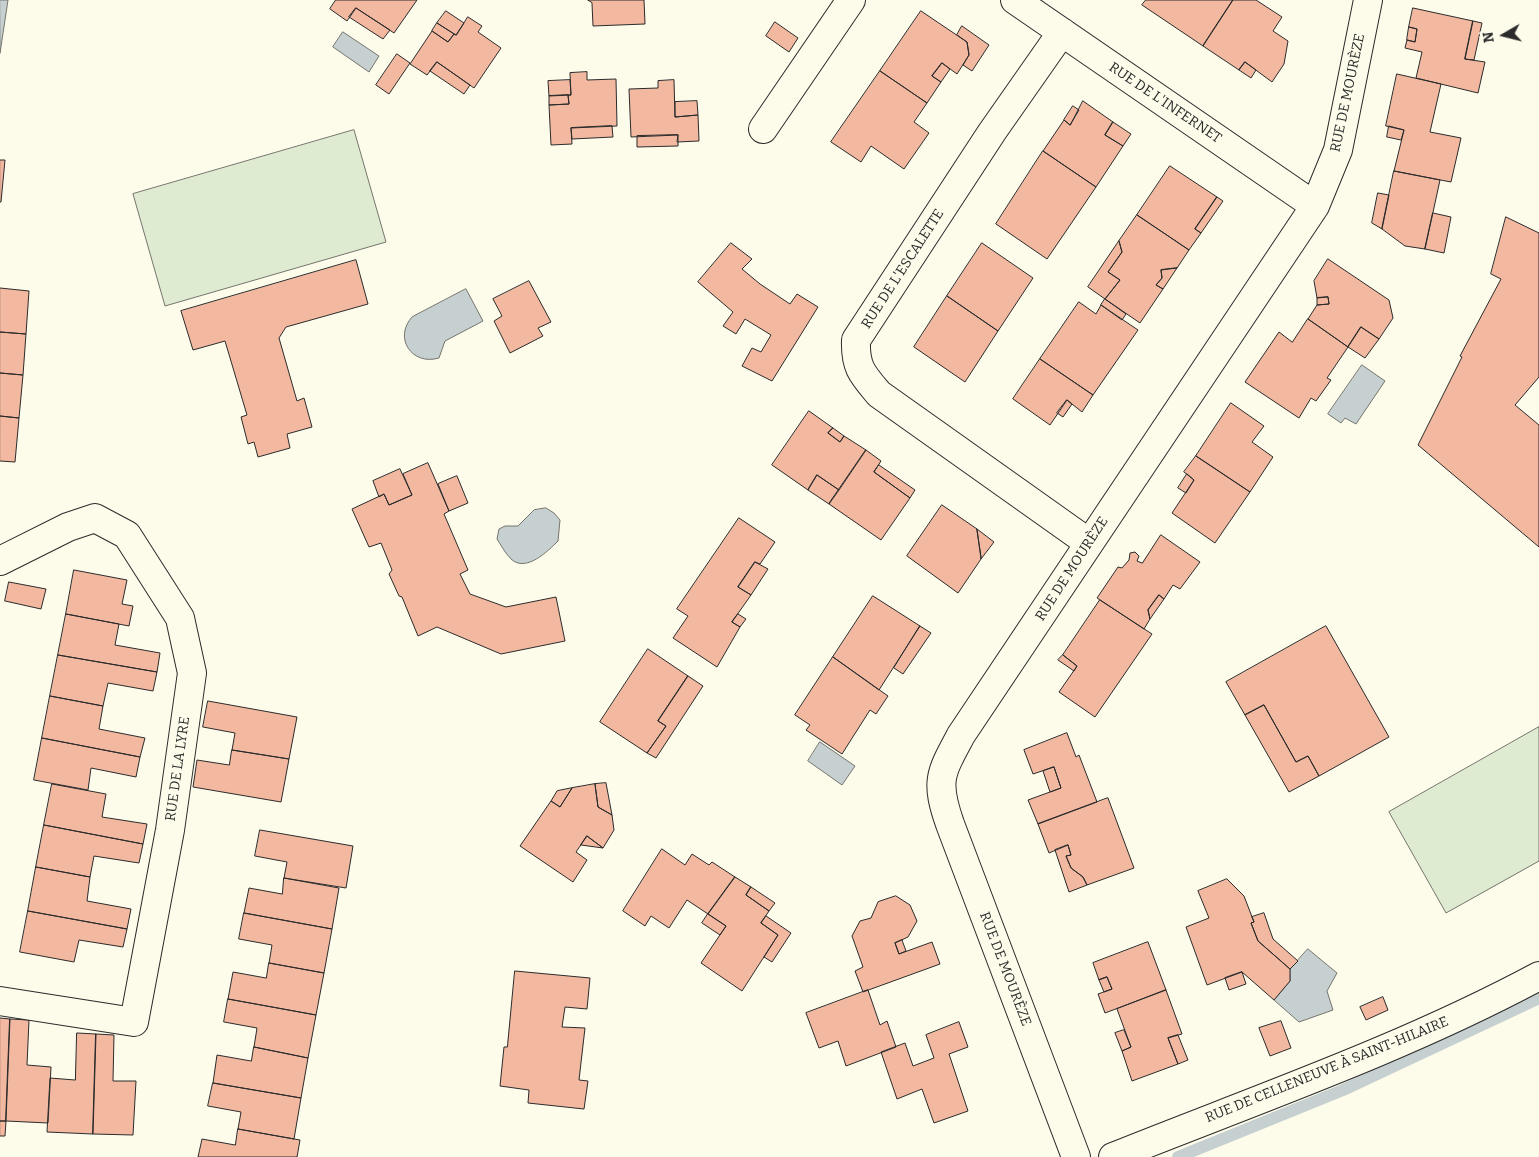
<!DOCTYPE html>
<meta charset="utf-8">
<style>
body{margin:0}
#map{position:relative;width:1539px;height:1157px;overflow:hidden;background:#fdfbea;font-family:Bitter,serif}
canvas{display:block}
.north{position:absolute;left:1479px;top:10px;width:50px;height:50px;-webkit-text-stroke:4px #fdfbea;paint-order:stroke;rotate:262deg;font-size:14px;font-weight:700;line-height:20px;text-align:center;color:#2b2b2b}
.north::after{content:'';display:block;margin:auto;width:18px;height:22px;background:#2b2b2b;clip-path:polygon(50% 0,100% 100%,50% 72%,0 100%)}
</style>
<div id="map">
<canvas width="1539" height="1157"></canvas>
<div class="north">N</div>
</div>
<script>
const ctx = document.querySelector('canvas').getContext('2d');
ctx.lineJoin = 'round';
function fillPath(path, color) { ctx.fillStyle = color; ctx.fill(path, 'evenodd'); }
function strokePath(path, color, width, dash) { ctx.strokeStyle = color; ctx.lineWidth = width; ctx.lineCap = dash ? 'butt' : 'round'; ctx.setLineDash(dash || []); ctx.stroke(path); }
function label(font, color, halo, rows, align = 'center') {
  ctx.font = font + ' Bitter,serif'; ctx.lineWidth = 4; ctx.setLineDash([]); ctx.textBaseline = 'middle'; ctx.strokeStyle = halo; ctx.fillStyle = color; for (const [text, x, y, turn = 0] of rows) {
    ctx.save(); ctx.translate(x, y); ctx.rotate((+turn || 0) * Math.PI / 180); ctx.textAlign = isNaN(turn) ? turn : align; if (halo) ctx.strokeText(text, 0, 0); ctx.fillText(text, 0, 0); ctx.restore();
  }
}
const green = new Path2D(`
 M 354,130 L 386,242 L 165,306 L 133,194 Z
 M 1539,727 L 1539,861 L 1446,913 L 1389,812 Z`);
fillPath(green, '#deebd1');
strokePath(green, '#74746e', 1);
const water = new Path2D(`
 M 0,0 L 8,0 L 0,53 Z
 M 343,32 L 379,56 L 369,72 L 333,47 Z
 M 466,289 L 483,321 L 445,341 L 439,358 C 412,366 393,338 412,317 Z
 M 1362,365 L 1385,381 L 1356,424 L 1345,418 L 1341,423 L 1328,414 Z
 M 546,508 L 554,513 L 560,520 L 558,541 C 548,551 526,573 511,559 C 505,553 501,545 497,539 L 499,529 L 505,526 L 518,526 L 534,510 Z
 M 820,742 L 855,766 L 842,785 L 808,761 Z
 M 1308,949 L 1337,973 L 1327,991 L 1333,1010 L 1299,1022 L 1274,1000 L 1290,981 L 1290,969 Z`);
fillPath(water, '#c7d0d0');
strokePath(water, '#74746e', 1);
strokePath(new Path2D(`
 M 1178,1157 L 1343,1090 L 1539,998`), '#c7d0d0', 12);
const building = new Path2D(`
 M 336,0 L 417,0 L 394,33 L 356,8 L 347,21 L 330,9 Z
 M 588,0 L 644,0 L 645,24 L 593,26 L 592,3 Z
 M 1146,0 L 1233,0 L 1203,46 L 1142,5 Z
 M 1233,0 L 1256,0 L 1282,17 L 1273,31 L 1288,41 L 1284,64 L 1272,82 L 1245,62 L 1239,70 L 1203,46 Z
 M 356,8 L 390,30 L 383,39 L 349,17 Z
 M 1413,8 L 1473,21 L 1465,59 L 1485,62 L 1478,93 L 1416,78 L 1422,52 L 1405,48 L 1407,40 L 1415,42 L 1417,29 L 1409,27 Z
 M 446,11 L 464,23 L 456,35 L 437,23 Z
 M 921,11 L 967,42 L 969,55 L 957,74 L 942,63 L 932,76 L 941,82 L 927,103 L 880,71 Z
 M 468,17 L 482,26 L 478,32 L 501,48 L 474,88 L 437,62 L 427,75 L 410,64 L 432,31 L 448,42 L 454,34 L 456,35 Z
 M 1473,21 L 1482,23 L 1474,60 L 1465,59 Z
 M 775,22 L 798,38 L 789,52 L 766,36 Z
 M 437,23 L 454,34 L 448,42 L 432,31 Z
 M 962,26 L 989,45 L 972,71 L 963,65 L 969,55 L 967,42 L 957,35 Z
 M 1409,27 L 1417,29 L 1415,42 L 1407,40 Z
 M 397,54 L 410,63 L 389,94 L 376,85 Z
 M 437,62 L 470,85 L 464,94 L 430,71 Z
 M 1245,62 L 1256,70 L 1251,78 L 1239,70 Z
 M 942,63 L 950,69 L 941,82 L 932,76 Z
 M 880,71 L 927,103 L 914,122 L 929,133 L 904,169 L 871,146 L 861,162 L 831,142 Z
 M 587,72 L 587,80 L 616,79 L 617,126 L 571,128 L 572,144 L 551,145 L 549,105 L 569,104 L 568,95 L 571,95 L 570,73 Z
 M 1397,74 L 1441,84 L 1430,132 L 1461,138 L 1451,182 L 1394,171 L 1404,130 L 1386,126 Z
 M 570,80 L 571,95 L 549,96 L 548,81 Z
 M 674,80 L 675,117 L 698,115 L 699,141 L 677,142 L 678,135 L 631,137 L 629,89 L 658,88 L 658,81 Z
 M 568,95 L 569,104 L 549,105 L 549,96 Z
 M 697,101 L 698,115 L 675,117 L 675,102 Z
 M 1083,101 L 1113,122 L 1105,135 L 1123,146 L 1096,187 L 1043,151 L 1064,120 L 1070,125 Z
 M 1073,106 L 1079,110 L 1070,125 L 1064,120 Z
 M 1113,122 L 1131,134 L 1123,146 L 1105,135 Z
 M 612,126 L 613,137 L 572,139 L 571,128 Z
 M 1389,126 L 1404,130 L 1401,140 L 1387,137 Z
 M 678,135 L 678,146 L 637,147 L 637,136 Z
 M 1043,151 L 1096,187 L 1047,259 L 996,224 Z
 M 0,160 L 5,160 L 1,202 L 0,202 Z
 M 1170,166 L 1217,197 L 1195,229 L 1201,233 L 1189,250 L 1137,215 Z
 M 1394,171 L 1440,180 L 1425,249 L 1405,246 L 1382,229 Z
 M 1378,193 L 1389,195 L 1382,229 L 1372,223 Z
 M 1217,197 L 1223,201 L 1201,233 L 1195,229 Z
 M 1433,213 L 1451,217 L 1444,253 L 1425,249 Z
 M 1137,215 L 1189,250 L 1177,268 L 1161,270 L 1162,278 L 1156,285 L 1163,289 L 1140,323 L 1105,299 L 1120,280 L 1108,272 L 1122,252 L 1119,241 Z
 M 1506,217 L 1539,233 L 1539,377 L 1515,405 L 1539,425 L 1539,547 L 1418,445 L 1462,357 L 1460,356 L 1501,279 L 1491,274 Z
 M 1119,241 L 1122,252 L 1108,272 L 1120,280 L 1105,299 L 1088,287 Z
 M 731,243 L 752,259 L 742,269 L 760,284 L 790,304 L 797,294 L 818,307 L 772,381 L 742,366 L 752,348 L 761,352 L 771,335 L 745,319 L 736,334 L 723,326 L 733,312 L 698,282 Z
 M 982,243 L 1033,278 L 998,331 L 947,296 Z
 M 1328,259 L 1389,300 L 1393,318 L 1379,339 L 1361,327 L 1348,347 L 1308,319 L 1317,305 L 1329,304 L 1328,297 L 1317,298 L 1314,281 Z
 M 356,260 L 368,304 L 286,327 L 279,338 L 297,401 L 304,398 L 312,427 L 287,434 L 290,448 L 258,457 L 254,442 L 248,444 L 241,417 L 247,415 L 225,341 L 193,350 L 181,311 Z
 M 1177,268 L 1163,289 L 1156,285 L 1162,278 L 1161,270 Z
 M 529,281 L 551,322 L 538,328 L 543,336 L 510,353 L 494,321 L 502,316 L 493,299 Z
 M 0,288 L 29,291 L 26,334 L 0,332 Z
 M 947,296 L 998,331 L 965,382 L 914,347 Z
 M 1328,297 L 1329,304 L 1317,305 L 1317,298 Z
 M 1105,299 L 1126,314 L 1122,320 L 1101,305 Z
 M 1079,302 L 1096,314 L 1101,305 L 1138,330 L 1093,395 L 1040,359 Z
 M 1308,319 L 1348,347 L 1327,378 L 1331,380 L 1316,401 L 1311,398 L 1299,418 L 1245,382 L 1279,332 L 1292,342 Z
 M 1361,327 L 1379,339 L 1365,358 L 1348,347 Z
 M 0,332 L 26,334 L 23,375 L 0,373 Z
 M 1040,359 L 1093,395 L 1082,412 L 1067,400 L 1050,425 L 1013,399 Z
 M 0,373 L 23,375 L 19,418 L 0,416 Z
 M 1067,400 L 1072,404 L 1063,417 L 1057,413 Z
 M 1231,403 L 1264,426 L 1252,442 L 1273,457 L 1250,492 L 1196,456 Z
 M 809,411 L 833,428 L 828,433 L 840,442 L 844,436 L 866,450 L 839,490 L 817,475 L 808,490 L 772,465 Z
 M 0,416 L 19,418 L 15,462 L 0,461 Z
 M 833,428 L 844,436 L 840,442 L 828,433 Z
 M 866,450 L 881,461 L 874,472 L 910,498 L 881,540 L 829,504 Z
 M 1196,456 L 1250,492 L 1215,543 L 1172,513 L 1194,480 L 1184,472 Z
 M 428,463 L 449,511 L 444,514 L 468,570 L 460,574 L 470,594 L 506,607 L 556,597 L 565,641 L 501,654 L 437,627 L 418,636 L 402,597 L 399,596 L 389,574 L 392,570 L 381,543 L 369,547 L 352,509 L 384,494 L 389,505 L 412,495 L 403,474 Z
 M 879,465 L 915,490 L 910,498 L 874,472 Z
 M 400,469 L 412,495 L 389,505 L 384,494 L 379,497 L 373,481 Z
 M 1187,474 L 1194,480 L 1186,493 L 1178,488 Z
 M 817,475 L 839,490 L 829,504 L 808,490 Z
 M 457,476 L 468,503 L 449,511 L 438,484 Z
 M 942,505 L 977,529 L 981,559 L 958,593 L 907,556 Z
 M 739,518 L 775,542 L 760,564 L 755,562 L 738,587 L 751,595 L 732,622 L 740,627 L 717,667 L 673,638 L 688,616 L 677,609 Z
 M 977,529 L 994,542 L 981,559 L 981,557 Z
 M 1161,535 L 1200,562 L 1180,589 L 1173,585 L 1164,599 L 1159,595 L 1148,610 L 1150,619 L 1144,629 L 1097,598 L 1118,567 L 1122,568 L 1129,560 L 1130,553 L 1135,552 L 1139,556 L 1137,561 L 1142,563 Z
 M 755,562 L 768,569 L 751,595 L 738,587 Z
 M 74,570 L 127,580 L 122,604 L 133,606 L 129,626 L 66,614 Z
 M 9,582 L 46,589 L 41,609 L 5,601 Z
 M 1159,595 L 1164,599 L 1150,619 L 1148,610 Z
 M 873,596 L 920,626 L 879,690 L 833,657 Z
 M 1100,600 L 1152,634 L 1095,717 L 1059,692 L 1077,666 L 1063,655 Z
 M 66,614 L 119,624 L 115,645 L 160,653 L 157,672 L 58,655 Z
 M 738,614 L 746,619 L 740,627 L 732,622 Z
 M 920,626 L 931,633 L 903,674 L 894,668 Z
 M 1326,626 L 1389,737 L 1319,776 L 1308,756 L 1296,762 L 1264,705 L 1245,715 L 1226,682 Z
 M 648,649 L 688,676 L 658,721 L 666,726 L 647,753 L 600,722 Z
 M 58,655 L 157,672 L 153,691 L 108,683 L 103,706 L 50,696 Z
 M 1063,655 L 1077,666 L 1074,671 L 1058,660 Z
 M 833,657 L 888,696 L 876,714 L 870,710 L 842,754 L 806,730 L 810,725 L 795,715 Z
 M 688,676 L 703,686 L 656,758 L 647,753 L 666,726 L 658,721 Z
 M 50,696 L 103,706 L 99,729 L 145,738 L 140,757 L 42,738 Z
 M 208,701 L 297,717 L 289,759 L 232,750 L 235,733 L 203,727 Z
 M 1264,705 L 1296,762 L 1308,756 L 1319,776 L 1289,792 L 1245,715 Z
 M 1067,733 L 1076,757 L 1079,755 L 1097,802 L 1038,824 L 1028,800 L 1061,788 L 1054,767 L 1033,774 L 1024,750 Z
 M 42,738 L 140,757 L 136,777 L 91,768 L 88,790 L 34,780 Z
 M 232,750 L 289,759 L 281,802 L 193,787 L 197,760 L 229,765 Z
 M 1054,767 L 1061,788 L 1050,792 L 1043,771 Z
 M 606,783 L 612,815 L 598,807 L 595,784 Z
 M 52,784 L 106,794 L 102,817 L 147,824 L 143,844 L 44,825 Z
 M 595,784 L 598,807 L 612,815 L 614,830 L 603,848 L 587,836 L 576,852 L 587,860 L 573,882 L 520,846 L 551,801 L 560,807 L 572,788 Z
 M 572,788 L 560,807 L 551,801 L 557,791 Z
 M 1108,798 L 1134,868 L 1087,885 L 1083,877 L 1071,868 L 1066,856 L 1071,855 L 1068,845 L 1049,853 L 1038,824 Z
 M 44,825 L 143,844 L 139,863 L 94,856 L 90,877 L 36,867 Z
 M 260,830 L 353,846 L 346,888 L 284,878 L 287,862 L 255,856 Z
 M 587,836 L 603,848 L 581,845 Z
 M 1068,845 L 1071,855 L 1066,856 L 1071,868 L 1083,877 L 1087,885 L 1069,892 L 1055,850 Z
 M 662,849 L 685,865 L 692,854 L 709,865 L 712,862 L 735,877 L 708,914 L 687,900 L 669,928 L 651,916 L 645,926 L 623,911 Z
 M 36,867 L 90,877 L 87,901 L 131,909 L 127,929 L 28,911 Z
 M 735,877 L 751,887 L 746,895 L 769,911 L 761,923 L 778,935 L 742,991 L 701,963 L 726,926 L 708,914 Z
 M 284,878 L 339,888 L 332,929 L 244,913 L 249,888 L 282,894 Z
 M 1227,879 L 1244,896 L 1254,922 L 1251,923 L 1258,941 L 1290,969 L 1290,981 L 1274,1000 L 1242,972 L 1207,985 L 1186,927 L 1209,918 L 1198,891 Z
 M 751,887 L 775,903 L 769,911 L 746,895 Z
 M 896,896 L 910,905 L 917,921 L 908,937 L 895,943 L 899,954 L 932,942 L 940,964 L 863,992 L 855,971 L 863,967 L 852,936 L 860,921 L 871,918 L 878,902 Z
 M 28,911 L 127,929 L 123,947 L 79,940 L 74,962 L 20,952 Z
 M 244,913 L 332,929 L 324,973 L 269,963 L 272,945 L 239,939 Z
 M 1264,913 L 1273,939 L 1298,961 L 1290,969 L 1258,941 L 1251,923 L 1254,922 L 1252,917 Z
 M 708,914 L 726,926 L 720,935 L 702,923 Z
 M 766,916 L 791,933 L 772,962 L 764,957 L 778,935 L 761,923 Z
 M 902,940 L 906,951 L 899,954 L 895,943 Z
 M 1148,942 L 1166,990 L 1105,1013 L 1098,994 L 1112,989 L 1107,977 L 1099,980 L 1093,963 Z
 M 269,963 L 324,973 L 316,1015 L 228,999 L 233,972 L 266,978 Z
 M 515,971 L 590,978 L 587,1009 L 565,1007 L 562,1027 L 585,1028 L 579,1080 L 588,1081 L 584,1109 L 528,1103 L 529,1090 L 500,1086 L 504,1047 L 507,1047 Z
 M 1242,972 L 1246,984 L 1229,990 L 1225,978 Z
 M 1107,977 L 1112,989 L 1104,992 L 1099,980 Z
 M 868,990 L 880,1025 L 887,1021 L 896,1047 L 846,1066 L 838,1041 L 819,1048 L 806,1013 Z
 M 1166,990 L 1182,1034 L 1168,1038 L 1178,1064 L 1132,1081 L 1122,1051 L 1131,1047 L 1117,1009 Z
 M 1383,997 L 1388,1010 L 1366,1020 L 1360,1007 Z
 M 228,999 L 316,1015 L 308,1058 L 254,1047 L 257,1028 L 224,1022 Z
 M 0,1018 L 10,1019 L 6,1121 L 0,1121 Z
 M 10,1019 L 29,1020 L 27,1065 L 51,1067 L 48,1123 L 6,1121 Z
 M 1281,1021 L 1291,1048 L 1270,1056 L 1259,1028 Z
 M 959,1022 L 968,1047 L 949,1054 L 968,1111 L 934,1123 L 922,1089 L 897,1099 L 881,1052 L 905,1043 L 913,1066 L 934,1058 L 926,1035 Z
 M 1124,1030 L 1131,1047 L 1122,1051 L 1115,1033 Z
 M 77,1033 L 96,1034 L 93,1134 L 47,1132 L 50,1078 L 75,1080 Z
 M 96,1034 L 114,1035 L 113,1081 L 136,1081 L 133,1135 L 93,1134 Z
 M 1178,1035 L 1188,1060 L 1178,1064 L 1168,1038 Z
 M 254,1047 L 308,1058 L 301,1098 L 213,1083 L 217,1055 L 251,1061 Z
 M 213,1083 L 301,1098 L 294,1139 L 238,1129 L 241,1112 L 208,1106 Z
 M 0,1121 L 6,1121 L 5,1136 L 0,1136 Z
 M 238,1129 L 300,1140 L 297,1157 L 198,1157 L 202,1139 L 235,1145 Z`);
fillPath(building, '#f2b8a0');
strokePath(building, '#2b2b2b', 1);
const minor = new Path2D(`
 M 1015,0 L 1315,206
 M 1062,32 L 992,132 L 856,340 C 855,367 862,374 879,394 L 1089,543
 M 763,129 L 851,0
 M 0,561 L 68,527 L 95,518 L 127,535 L 180,618 L 192,673 L 170,830 L 134,1022 L 0,1001
 M 1076,1157 L 950,824 C 935,781 940,774 961,735 L 1315,206 L 1338,150 L 1368,0
 M 1113,1157 C 1255,1100 1403,1049 1539,976`);
strokePath(minor, '#2b2b2b', 30);
strokePath(minor, '#fdfbea', 28);
label('14px', '#2b2b2b', '#fdfbea', [
 ["RUE DE MOURÈZE",1348,93,-78],
 ["RUE DE L'INFERNET",1165,103,34],
 ["RUE DE L'ESCALETTE",903,269,-57],
 ["RUE DE MOURÈZE",1072,569,-57],
 ["RUE DE LA LYRE",178,769,-82],
 ["RUE DE MOURÈZE",1005,969,69],
 ["RUE DE CELLENEUVE À SAINT-HILAIRE",1327,1070,-22]
]);
</script>
